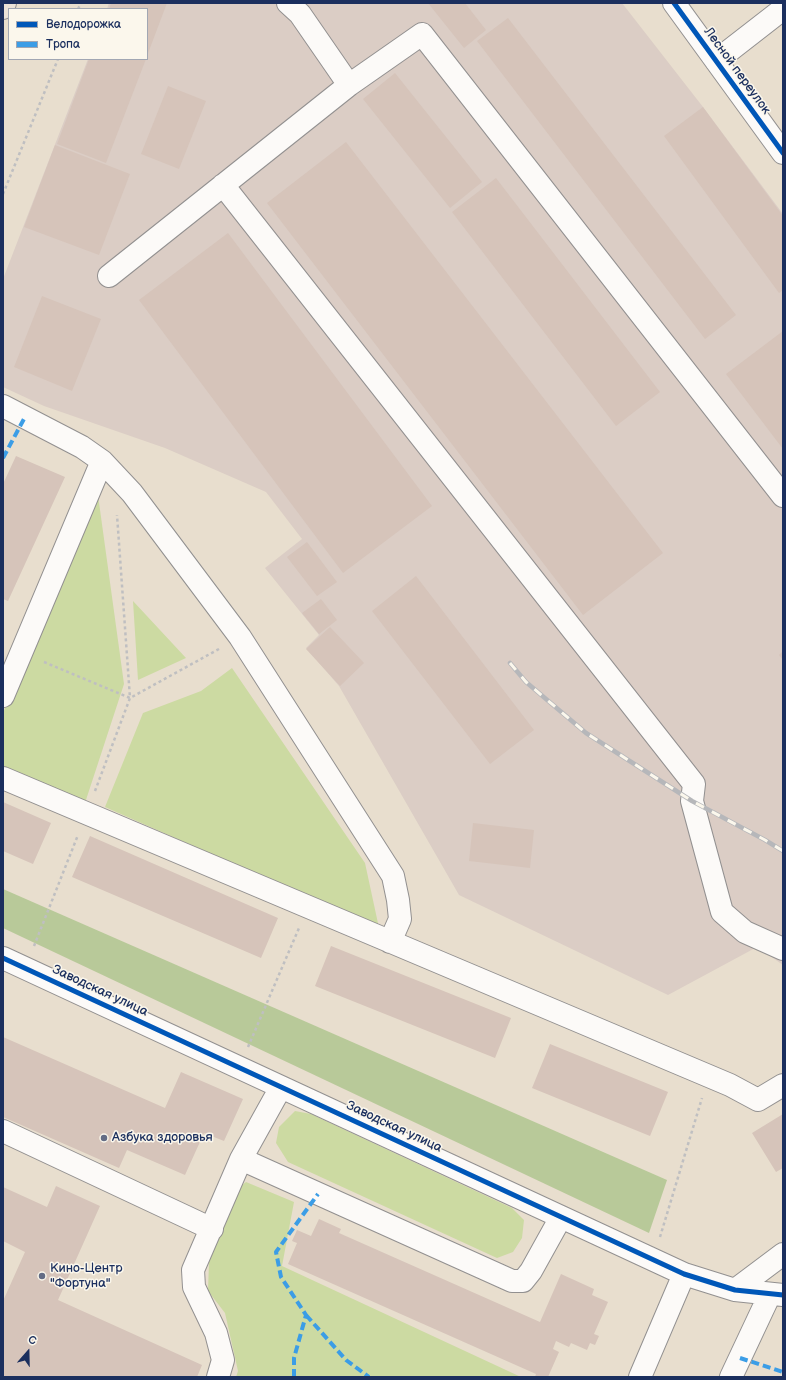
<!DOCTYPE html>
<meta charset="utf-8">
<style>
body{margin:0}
#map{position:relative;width:786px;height:1380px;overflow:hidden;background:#e8dece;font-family:"Balsamiq Sans",sans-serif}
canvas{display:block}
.frame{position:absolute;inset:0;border:4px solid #1b2f5e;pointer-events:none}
.legend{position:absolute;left:8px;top:8px;width:140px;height:52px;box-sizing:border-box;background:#fbf7ec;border:1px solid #a1a7b3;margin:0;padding:5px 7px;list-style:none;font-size:12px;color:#1b2f5e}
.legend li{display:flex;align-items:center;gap:8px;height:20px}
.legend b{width:20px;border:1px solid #a1a7b3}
.north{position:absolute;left:8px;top:1332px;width:40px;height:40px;-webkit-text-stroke:3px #fbf7ec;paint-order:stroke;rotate:20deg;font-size:11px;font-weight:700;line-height:16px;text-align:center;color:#1b2f5e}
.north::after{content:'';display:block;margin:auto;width:14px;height:18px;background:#1b2f5e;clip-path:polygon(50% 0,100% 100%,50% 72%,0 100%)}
</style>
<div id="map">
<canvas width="786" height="1380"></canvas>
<div class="frame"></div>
<ul class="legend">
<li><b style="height:5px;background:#0057b8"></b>Велодорожка</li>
<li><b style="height:5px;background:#3b9de6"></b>Тропа</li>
</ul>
<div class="north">С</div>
</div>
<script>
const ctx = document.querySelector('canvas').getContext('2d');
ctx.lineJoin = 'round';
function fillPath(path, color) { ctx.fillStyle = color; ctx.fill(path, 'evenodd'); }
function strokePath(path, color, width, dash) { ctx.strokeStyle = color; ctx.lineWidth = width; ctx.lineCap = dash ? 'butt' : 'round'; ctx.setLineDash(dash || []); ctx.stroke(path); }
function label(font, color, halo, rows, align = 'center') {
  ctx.font = font + ' "Balsamiq Sans",sans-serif'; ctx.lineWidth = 3; ctx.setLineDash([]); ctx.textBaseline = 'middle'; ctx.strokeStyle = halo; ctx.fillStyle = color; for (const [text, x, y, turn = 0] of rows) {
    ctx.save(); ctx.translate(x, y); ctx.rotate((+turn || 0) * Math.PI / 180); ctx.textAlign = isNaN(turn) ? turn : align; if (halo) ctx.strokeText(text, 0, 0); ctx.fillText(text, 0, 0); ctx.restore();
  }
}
fillPath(new Path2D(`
 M 109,3 L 622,3 L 703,107 L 783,214 L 783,965 L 757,947 L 668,995 L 459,895 L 339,686 L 306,648 L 319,635 L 265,568 L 302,539 L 266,492 L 165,448 L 44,406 L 3,387 L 3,279 L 88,59 L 147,59 L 147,9 L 107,9 Z`), '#dbcdc5');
fillPath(new Path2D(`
 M 97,488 L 124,684 L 84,806 L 3,769 L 3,713 Z
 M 133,601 L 186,658 L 138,680 Z
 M 232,668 L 365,863 L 379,928 L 105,807 L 143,713 L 201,691 Z
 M 295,1111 L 311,1114 L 512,1208 L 524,1220 L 522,1238 L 513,1252 L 497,1258 L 288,1162 L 276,1143 L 279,1127 Z
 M 246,1182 L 294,1202 L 282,1266 L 521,1377 L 236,1377 L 238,1371 L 225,1313 L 208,1291 L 209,1262 L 218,1235 L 236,1190 Z`), '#ccdaa2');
fillPath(new Path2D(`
 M 3,889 L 667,1180 L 649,1233 L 3,928 Z`), '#b8c999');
fillPath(new Path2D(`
 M 111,3 L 167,3 L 147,56 L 147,9 L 109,9 Z
 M 428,3 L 465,3 L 486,30 L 464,48 Z
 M 508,18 L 736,315 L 705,339 L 477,41 Z
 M 89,59 L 146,59 L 106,163 L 57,144 Z
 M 395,73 L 482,182 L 450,208 L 363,99 Z
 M 168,86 L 206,101 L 179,169 L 141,154 Z
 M 703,107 L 783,216 L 783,290 L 779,293 L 664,136 Z
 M 346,142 L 663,553 L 583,615 L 267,203 Z
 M 55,145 L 130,174 L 99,255 L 24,227 Z
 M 496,178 L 660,392 L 616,426 L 452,212 Z
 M 228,233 L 432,506 L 343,573 L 139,300 Z
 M 42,296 L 101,319 L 72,391 L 14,367 Z
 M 783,331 L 783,449 L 726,374 Z
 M 16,456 L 65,477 L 8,601 L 3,599 L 3,484 Z
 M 307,542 L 337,582 L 317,596 L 287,557 Z
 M 416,576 L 534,730 L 490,764 L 372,611 Z
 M 321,599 L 337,620 L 319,634 L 302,613 Z
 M 330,627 L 364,663 L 340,686 L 306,649 Z
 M 783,651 L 783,660 L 779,655 Z
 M 3,802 L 51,823 L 33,864 L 3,851 Z
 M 473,823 L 534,830 L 530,868 L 469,861 Z
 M 90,836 L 278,918 L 261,958 L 72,877 Z
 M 331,946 L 511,1018 L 495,1058 L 315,986 Z
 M 3,1037 L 165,1108 L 181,1072 L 243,1099 L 224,1141 L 204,1133 L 185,1175 L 127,1150 L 119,1168 L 3,1117 Z
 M 550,1044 L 668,1092 L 650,1136 L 532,1088 Z
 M 783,1114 L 783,1168 L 776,1172 L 752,1133 Z
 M 56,1186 L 100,1206 L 58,1300 L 202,1365 L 197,1377 L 3,1377 L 3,1301 L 25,1252 L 3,1241 L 3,1187 L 47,1207 Z
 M 319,1219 L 341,1229 L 339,1233 L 540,1322 L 561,1274 L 594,1289 L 592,1295 L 608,1302 L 594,1334 L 599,1336 L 595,1345 L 590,1343 L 587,1350 L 571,1343 L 569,1347 L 556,1341 L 553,1349 L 559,1352 L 548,1377 L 535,1377 L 536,1374 L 288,1264 L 297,1243 L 292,1241 L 297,1230 L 311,1236 Z`), '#d6c4ba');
const minor = new Path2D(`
 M 674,3 L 783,153
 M 716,61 L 783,9
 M 349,85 L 422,34 L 783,496
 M 223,185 L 694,784 L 692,801 L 722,912 L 745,932 L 783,949
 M 109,276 L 349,85 L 300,14 L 288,3
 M 3,406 L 82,447 L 102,461 L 132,493 L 240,637 L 393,876 L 398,900 L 400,919 L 390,942
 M 3,696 L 102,461
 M 3,778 L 730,1085 L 758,1100 L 783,1085
 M 3,958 L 684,1274 L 735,1290 L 783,1295
 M 3,1131 L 212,1229
 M 241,1159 L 512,1281 L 523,1281 L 531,1271 L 561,1217
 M 735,1290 L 783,1254
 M 218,1377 L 223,1360 L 216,1333 L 194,1287 L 193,1270 L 241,1159 L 281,1087
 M 640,1377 L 684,1274
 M 731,1377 L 770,1294`);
const major = new Path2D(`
 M 3,8 L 5,3`);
strokePath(minor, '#929090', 24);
strokePath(major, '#929090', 24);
strokePath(new Path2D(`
 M 78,9 L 81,3
 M 3,194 L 58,59
 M 44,662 L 130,698 L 117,515
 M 95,791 L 130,698 L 219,649
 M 34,946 L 78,835
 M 248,1047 L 299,928
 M 660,1237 L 702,1098`), '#bfbfc1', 2.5, [3, 3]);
strokePath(minor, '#fcfaf8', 22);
strokePath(major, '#ebe2d7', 22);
const rail = new Path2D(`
 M 510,663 L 526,682 L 586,733 L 692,801 L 765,840 L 783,851`);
strokePath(rail, '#b6b7ba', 4.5);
strokePath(rail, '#fbf7ec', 3, [9]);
strokePath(new Path2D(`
 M 3,458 L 25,417
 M 306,1315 L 346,1360 L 369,1377
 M 740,1358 L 783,1372
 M 294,1377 L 294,1358 L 306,1315 L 281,1277 L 276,1252 L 318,1194`), '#3b9de6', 4, [8, 4]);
strokePath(new Path2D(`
 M 674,3 L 783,153
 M 3,958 L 684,1274 L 735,1290 L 783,1295`), '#0057b8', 5);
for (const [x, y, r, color] of [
 [104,1138,4,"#636c85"],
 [42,1276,4,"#636c85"]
]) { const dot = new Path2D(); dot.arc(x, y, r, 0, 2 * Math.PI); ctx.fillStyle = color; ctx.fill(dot); strokePath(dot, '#fbf7ec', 1.5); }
label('13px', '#1b2f5e', '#fbf7ec', [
 ["Лесной переулок",737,71,54],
 ["Заводская улица",100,991,25],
 ["Заводская улица",394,1127,25]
]);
label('13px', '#1b2f5e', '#fbf7ec', [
 ["Азбука здоровья",112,1138],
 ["Кино-Центр",50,1269],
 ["\"Фортуна\"",50,1284]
], 'left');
</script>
